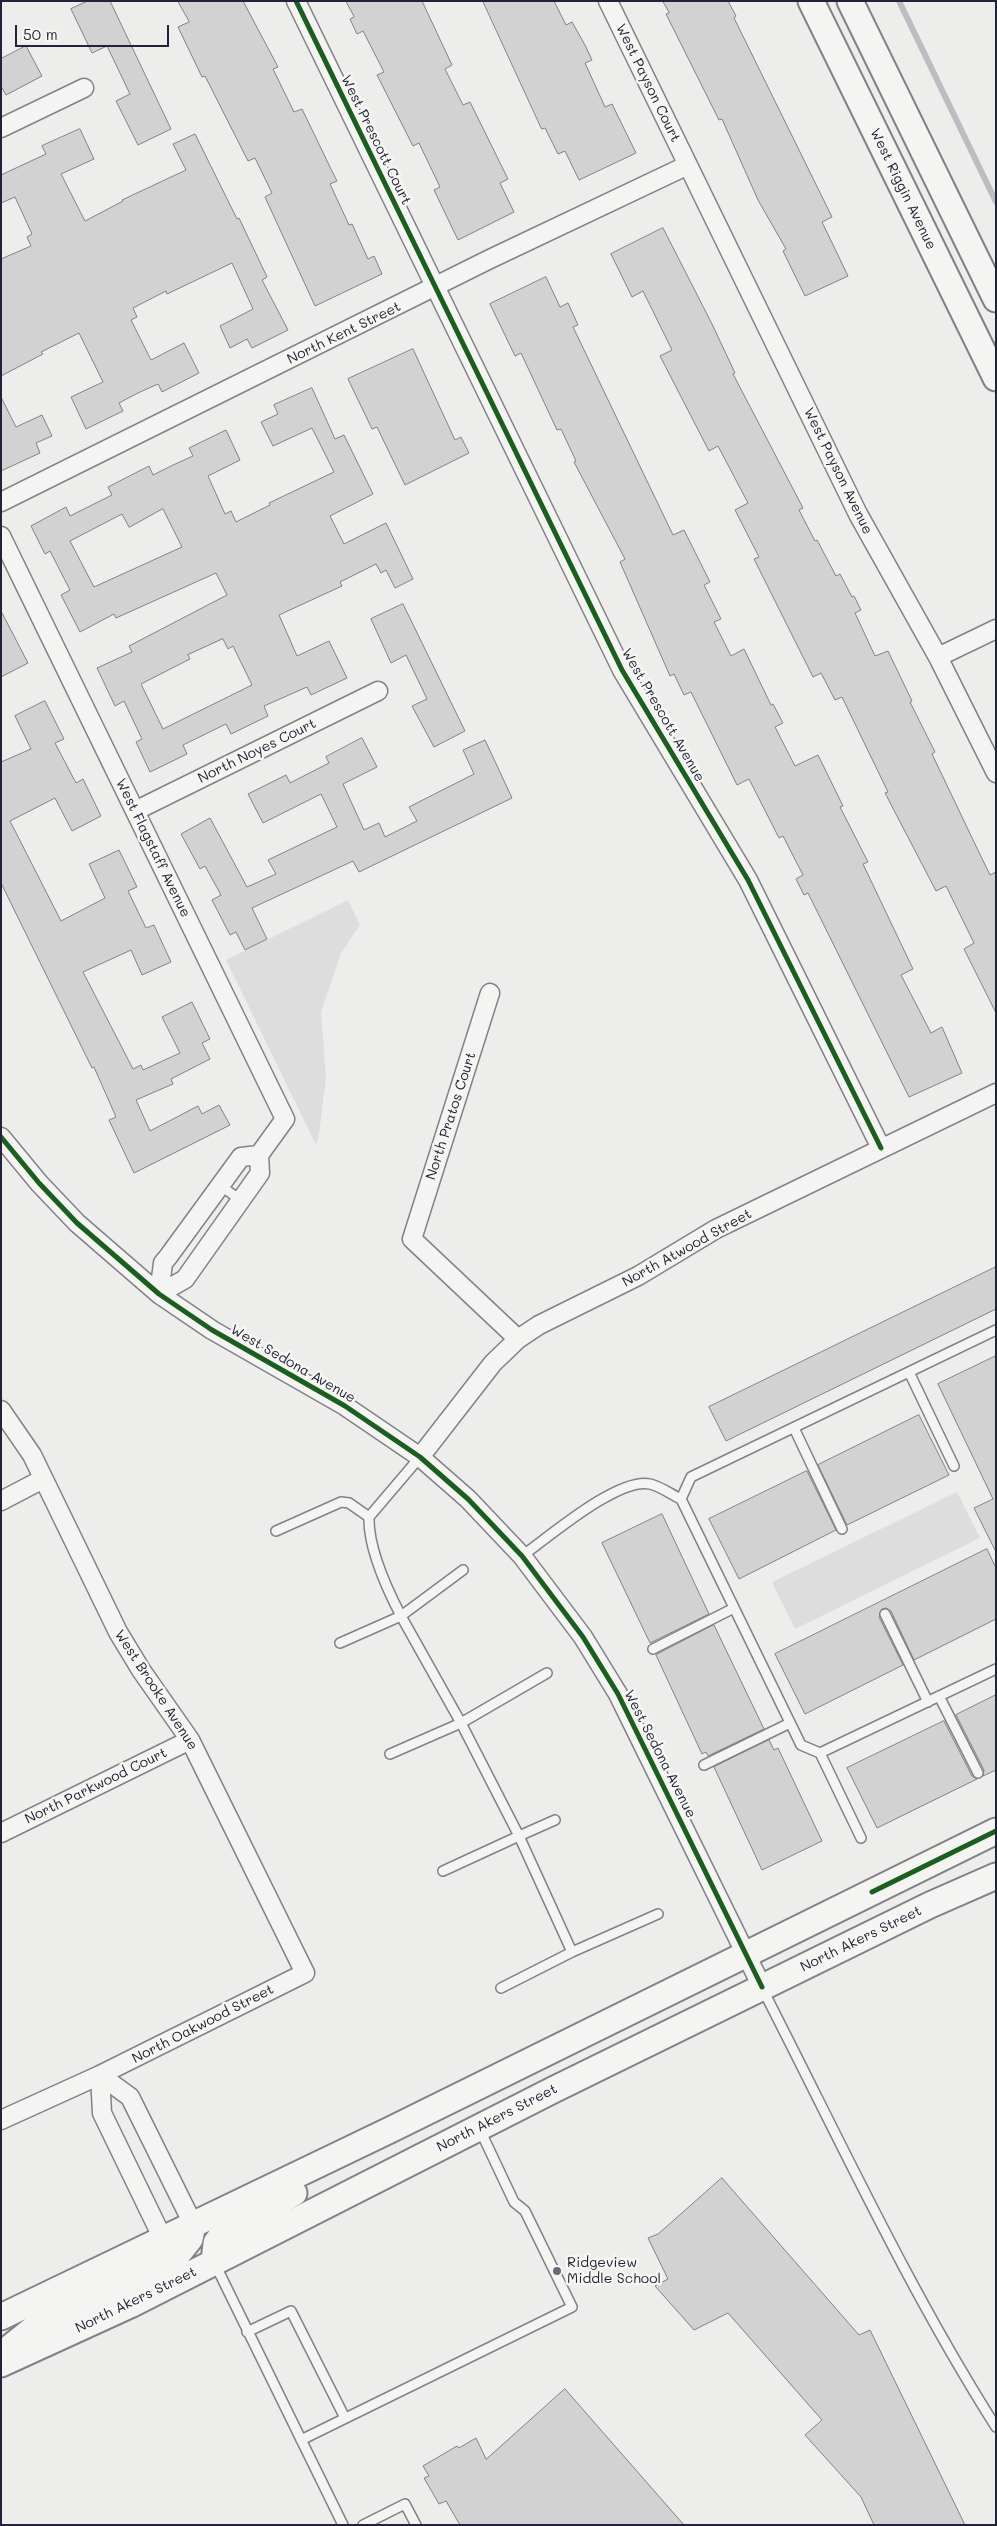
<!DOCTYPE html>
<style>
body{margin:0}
#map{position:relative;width:997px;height:2526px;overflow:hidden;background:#ededec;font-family:Mali,sans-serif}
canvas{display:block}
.frame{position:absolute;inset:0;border:2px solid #22223b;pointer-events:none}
.scale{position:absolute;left:15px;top:25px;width:154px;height:22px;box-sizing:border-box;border:2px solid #22223b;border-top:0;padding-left:6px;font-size:15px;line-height:18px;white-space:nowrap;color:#22223b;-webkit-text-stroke:4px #f6f6f2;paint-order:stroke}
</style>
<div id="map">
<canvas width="997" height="2526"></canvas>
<div class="frame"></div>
<div class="scale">50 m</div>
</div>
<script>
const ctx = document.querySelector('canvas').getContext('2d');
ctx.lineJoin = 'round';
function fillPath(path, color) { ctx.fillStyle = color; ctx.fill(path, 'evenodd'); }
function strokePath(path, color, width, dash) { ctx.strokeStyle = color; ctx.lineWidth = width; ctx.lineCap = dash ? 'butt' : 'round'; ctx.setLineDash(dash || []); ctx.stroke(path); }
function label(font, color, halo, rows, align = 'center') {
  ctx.font = font + ' Mali,sans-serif'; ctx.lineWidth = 5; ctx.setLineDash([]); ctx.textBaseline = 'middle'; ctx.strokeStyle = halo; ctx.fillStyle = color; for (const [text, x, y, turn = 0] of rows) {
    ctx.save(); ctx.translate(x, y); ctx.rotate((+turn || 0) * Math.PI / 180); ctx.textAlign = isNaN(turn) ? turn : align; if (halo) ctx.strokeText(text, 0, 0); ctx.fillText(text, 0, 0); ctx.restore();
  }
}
fillPath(new Path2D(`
 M 348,900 L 360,925 L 341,953 L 321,1012 L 326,1078 L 319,1134 L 316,1145 L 226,960 Z
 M 957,1492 L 980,1538 L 795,1629 L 772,1582 Z`), '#ddd');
strokePath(new Path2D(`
 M 899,1 L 996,202`), '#bcbcc1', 6);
const building = new Path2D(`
 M 88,1 L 110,1 L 171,129 L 138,145 L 116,101 L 130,94 L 107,46 L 92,53 L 71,9 Z
 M 178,1 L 243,1 L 278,67 L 273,69 L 294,112 L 302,109 L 330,167 L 337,181 L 330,184 L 349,225 L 352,224 L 368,259 L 374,256 L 382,274 L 315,306 L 265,197 L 272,193 L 255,158 L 248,161 L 205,76 L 202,77 L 178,27 L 189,22 Z
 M 346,1 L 422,1 L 452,65 L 445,69 L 463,105 L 470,102 L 508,179 L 500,183 L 514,212 L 458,240 L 434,190 L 440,187 L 419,143 L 413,146 L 377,75 L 384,72 L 363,31 L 357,34 L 350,19 L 354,17 Z
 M 483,1 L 554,1 L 566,25 L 572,22 L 585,45 L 592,60 L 585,63 L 605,107 L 612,104 L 636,153 L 579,180 L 565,151 L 558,154 L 545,128 L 542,129 Z
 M 663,1 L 728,1 L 736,16 L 734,18 L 832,217 L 822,222 L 848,276 L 805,296 L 783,251 L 786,249 L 758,200 L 722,119 L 719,120 L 666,14 L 669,13 Z
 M 26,46 L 42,76 L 6,95 L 1,86 L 1,59 Z
 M 80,129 L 94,159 L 61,174 L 85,221 L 123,201 L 122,200 L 186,170 L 173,144 L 195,134 L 237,219 L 239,218 L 267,277 L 262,280 L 288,330 L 252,348 L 247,339 L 230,348 L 220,326 L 253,309 L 232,263 L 167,294 L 166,291 L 133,308 L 137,317 L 131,320 L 151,360 L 184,343 L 199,373 L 162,392 L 158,384 L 138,393 L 119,403 L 123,411 L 86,429 L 71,397 L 103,382 L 79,333 L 41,352 L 43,354 L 1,376 L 1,259 L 31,246 L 27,237 L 32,234 L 15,197 L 1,203 L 1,175 L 46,154 L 42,146 Z
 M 663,228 L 712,324 L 735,373 L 733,374 L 803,508 L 799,510 L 815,541 L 817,540 L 836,576 L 840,574 L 852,597 L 854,596 L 861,610 L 855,613 L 875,656 L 888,651 L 912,701 L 910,702 L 935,752 L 932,754 L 975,844 L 990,875 L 996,872 L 996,1013 L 964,949 L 974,943 L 946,886 L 936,891 L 885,793 L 888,792 L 842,697 L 835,700 L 821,673 L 813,677 L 754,559 L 759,557 L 735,510 L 748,503 L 718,446 L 709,451 L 660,356 L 672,350 L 643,291 L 632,297 L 611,254 Z
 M 546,277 L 560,307 L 568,303 L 578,325 L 573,327 L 673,535 L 684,530 L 710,582 L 704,585 L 721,619 L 714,622 L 731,656 L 744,649 L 771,705 L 773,704 L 783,723 L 775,727 L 795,766 L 818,755 L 843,806 L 840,807 L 868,862 L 863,864 L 913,969 L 901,975 L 931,1033 L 942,1027 L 962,1073 L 909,1097 L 808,893 L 804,895 L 796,879 L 803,875 L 783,836 L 779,838 L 749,779 L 737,785 L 691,692 L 684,695 L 674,674 L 670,676 L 620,562 L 625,559 L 574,462 L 576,461 L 561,429 L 557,430 L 521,353 L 515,356 L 490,304 Z
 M 413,349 L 455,440 L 461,437 L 469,453 L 405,485 L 377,427 L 372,429 L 348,379 Z
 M 312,388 L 335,439 L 344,435 L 373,494 L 330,516 L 344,544 L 386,523 L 413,579 L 395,588 L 386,570 L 381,573 L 376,564 L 340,582 L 342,586 L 279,615 L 297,656 L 329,641 L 347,678 L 311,695 L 307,687 L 264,706 L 268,716 L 231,734 L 226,724 L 183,745 L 187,754 L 150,772 L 136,742 L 142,739 L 124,701 L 115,706 L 97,668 L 132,652 L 129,646 L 227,595 L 216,573 L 116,618 L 114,614 L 80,632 L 61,595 L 70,590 L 50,551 L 45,554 L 31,526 L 66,507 L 70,516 L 112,495 L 108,487 L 149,466 L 153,475 L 173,465 L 193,456 L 189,448 L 226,430 L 240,460 L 208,476 L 225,514 L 231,511 L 236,522 L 270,505 L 269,503 L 334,472 L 312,428 L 273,446 L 261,422 L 278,414 L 274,405 ZM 163,509 L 182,547 L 94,587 L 70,541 L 122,514 L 129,527 ZM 223,639 L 228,649 L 233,646 L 252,685 L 163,729 L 141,684 L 190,659 L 188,655 Z
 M 1,397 L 16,427 L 42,415 L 52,436 L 36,443 L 40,453 L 1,471 Z
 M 403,604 L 465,731 L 434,747 L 412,706 L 427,699 L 406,655 L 391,663 L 371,619 Z
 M 1,611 L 28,663 L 1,677 Z
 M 45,701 L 64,739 L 55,743 L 76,783 L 83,779 L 101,816 L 72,831 L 55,798 L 10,821 L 61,921 L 105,898 L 89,864 L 119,850 L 137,887 L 128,891 L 146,928 L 154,925 L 171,962 L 142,975 L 131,950 L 83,972 L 133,1069 L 141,1065 L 143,1070 L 180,1053 L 162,1017 L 192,1002 L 210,1039 L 202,1043 L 210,1059 L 171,1079 L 173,1084 L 136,1100 L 150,1131 L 198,1106 L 202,1114 L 219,1105 L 230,1125 L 134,1173 L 109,1120 L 116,1117 L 94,1067 L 92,1068 L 1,883 L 1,762 L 31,749 L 15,716 Z
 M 362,738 L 377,767 L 343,784 L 364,830 L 379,823 L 385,837 L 417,821 L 409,807 L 474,774 L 463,750 L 485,740 L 512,798 L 359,872 L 353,861 L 252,908 L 267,939 L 245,950 L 236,932 L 230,935 L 212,900 L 221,895 L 205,866 L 200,869 L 181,834 L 210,818 L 247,887 L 276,874 L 268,860 L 337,827 L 321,794 L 263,823 L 248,794 L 286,775 L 290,783 L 329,763 L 326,757 Z
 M 996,1267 L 996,1309 L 726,1441 L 709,1407 Z
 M 996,1356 L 996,1552 L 974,1508 L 993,1499 L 938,1384 Z
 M 919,1415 L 949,1475 L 847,1525 L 818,1465 Z
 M 807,1471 L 836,1530 L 739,1579 L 709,1519 Z
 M 662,1514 L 709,1614 L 650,1643 L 602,1543 Z
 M 987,1549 L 996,1568 L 996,1619 L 914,1660 L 891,1611 L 886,1608 L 882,1609 L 879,1617 L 903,1665 L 805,1714 L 775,1654 Z
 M 714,1625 L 764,1729 L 708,1756 L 706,1752 L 702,1754 L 656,1655 Z
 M 996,1695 L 996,1770 L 983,1776 L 984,1770 L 956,1715 Z
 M 944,1721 L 972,1776 L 977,1779 L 877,1828 L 847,1768 Z
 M 769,1740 L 774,1750 L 778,1748 L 822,1841 L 762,1870 L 714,1767 Z
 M 722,2178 L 859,2335 L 870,2330 L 965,2525 L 874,2525 L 861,2497 L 805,2435 L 822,2420 L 728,2313 L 694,2330 L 655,2286 L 668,2279 L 648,2238 L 658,2234 Z
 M 565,2389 L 684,2525 L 460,2525 L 446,2501 L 439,2504 L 424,2478 L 429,2476 L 423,2466 L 457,2446 L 459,2448 L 476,2438 L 486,2459 Z`);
fillPath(building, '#d2d2d3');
strokePath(building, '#828286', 1);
const service = new Path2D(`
 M 220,1185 L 240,1200
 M 996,1330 L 691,1477 L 681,1499 L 801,1745 L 820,1753 L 996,1669
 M 909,1372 L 954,1466
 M 794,1428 L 842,1529
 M 276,1531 L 341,1502 L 349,1503 L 369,1517 L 420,1457
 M 522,1556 C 549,1537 618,1477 650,1484 C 660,1486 672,1495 681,1499
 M 463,1570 L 401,1616 L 461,1723 L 547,1673
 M 885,1614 L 928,1702
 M 340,1643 L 401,1616 C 387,1589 368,1547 369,1517
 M 653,1649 L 734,1608
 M 939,1696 L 978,1773
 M 820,1753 L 861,1838
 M 390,1754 L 461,1723 L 519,1836 L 555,1820
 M 704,1765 L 790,1723
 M 443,1871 L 519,1836 L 572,1952 L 501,1988
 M 572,1952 L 658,1914
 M 762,1988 C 838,2136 907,2287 996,2427
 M 215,2264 L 343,2525
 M 247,2332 L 291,2311 L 345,2418
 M 301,2440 L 572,2307 L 525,2211 L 514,2202 L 480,2130
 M 363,2525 L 405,2504 L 416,2525`);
const minor = new Path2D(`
 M 296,1 L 622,670 L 748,880 L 881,1148
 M 608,1 L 858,514 L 938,657 L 996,773
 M 1,128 L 84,88
 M 1,502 L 490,259 L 688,165
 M 1,536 L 285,1119 L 259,1155 L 260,1173 L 185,1279 L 159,1294
 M 938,657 L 996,629
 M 135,811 L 378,691
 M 490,993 L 412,1239 L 518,1339
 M 1,1137 L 39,1183 L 77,1223 L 159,1294 L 212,1330 L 345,1406 L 420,1457 L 468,1499 L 522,1556 L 583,1637 L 618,1694 L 762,1987
 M 159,1294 L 163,1263 L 168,1257 L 241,1157 L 259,1155
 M 1,1410 L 32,1455 L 118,1632 L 141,1670 L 190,1740 L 305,1973 L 100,2075 L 1,2120
 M 420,1457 L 493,1363 L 518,1339 L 539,1325 L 638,1276 L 716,1229 L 996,1093
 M 1,1501 L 43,1479
 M 1,1833 L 190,1740
 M 100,2075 L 130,2097 L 193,2224
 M 100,2075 L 102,2113 L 163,2239`);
const secondary = new Path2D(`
 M 811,1 L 996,378
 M 850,1 L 996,299
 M 214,2262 L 216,2243 L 225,2231 L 294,2193
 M 1,2317 L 390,2130 L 996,1831
 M 3,2353 L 48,2317 L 158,2265 L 178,2254 L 190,2239 L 193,2224
 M 1,2364 L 130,2305 L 553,2090 L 930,1905 L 996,1876`);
strokePath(service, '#828286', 12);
strokePath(minor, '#828286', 21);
strokePath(secondary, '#828286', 29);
strokePath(service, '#f4f4f2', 9);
strokePath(minor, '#f4f4f2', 18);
strokePath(secondary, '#f4f4f2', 25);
strokePath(new Path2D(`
 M 296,1 L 622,670 L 748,880 L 881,1148
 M 1,1137 L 39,1183 L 77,1223 L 159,1294 L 212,1330 L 345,1406 L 420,1457 L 468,1499 L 522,1556 L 583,1637 L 618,1694 L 762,1987
 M 872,1892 L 996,1831`), '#1b5e20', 5);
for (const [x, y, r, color] of [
 [557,2271,5,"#696979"]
]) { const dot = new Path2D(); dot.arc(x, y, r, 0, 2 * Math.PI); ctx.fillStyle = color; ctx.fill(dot); strokePath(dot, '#f6f6f2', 2); }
label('14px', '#22223b', '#f6f6f2', [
 ["West Payson Court",648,83,64],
 ["West Prescott Court",376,140,64],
 ["West Riggin Avenue",903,189,64],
 ["North Kent Street",344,333,-26],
 ["West Payson Avenue",838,471,64],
 ["West Prescott Avenue",663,715,60],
 ["North Noyes Court",257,751,-26],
 ["West Flagstaff Avenue",153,848,64],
 ["North Pratos Court",451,1116,-72],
 ["North Atwood Street",687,1248,-29],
 ["West Sedona Avenue",293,1364,30],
 ["West Brooke Avenue",156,1690,57],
 ["West Sedona Avenue",660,1754,63],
 ["North Parkwood Court",96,1786,-26],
 ["North Akers Street",861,1939,-26],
 ["North Oakwood Street",203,2024,-27],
 ["North Akers Street",497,2118,-27],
 ["North Akers Street",136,2300,-26]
]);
label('14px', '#22223b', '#f6f6f2', [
 ["Ridgeview",567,2263],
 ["Middle School",567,2279]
], 'left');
</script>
